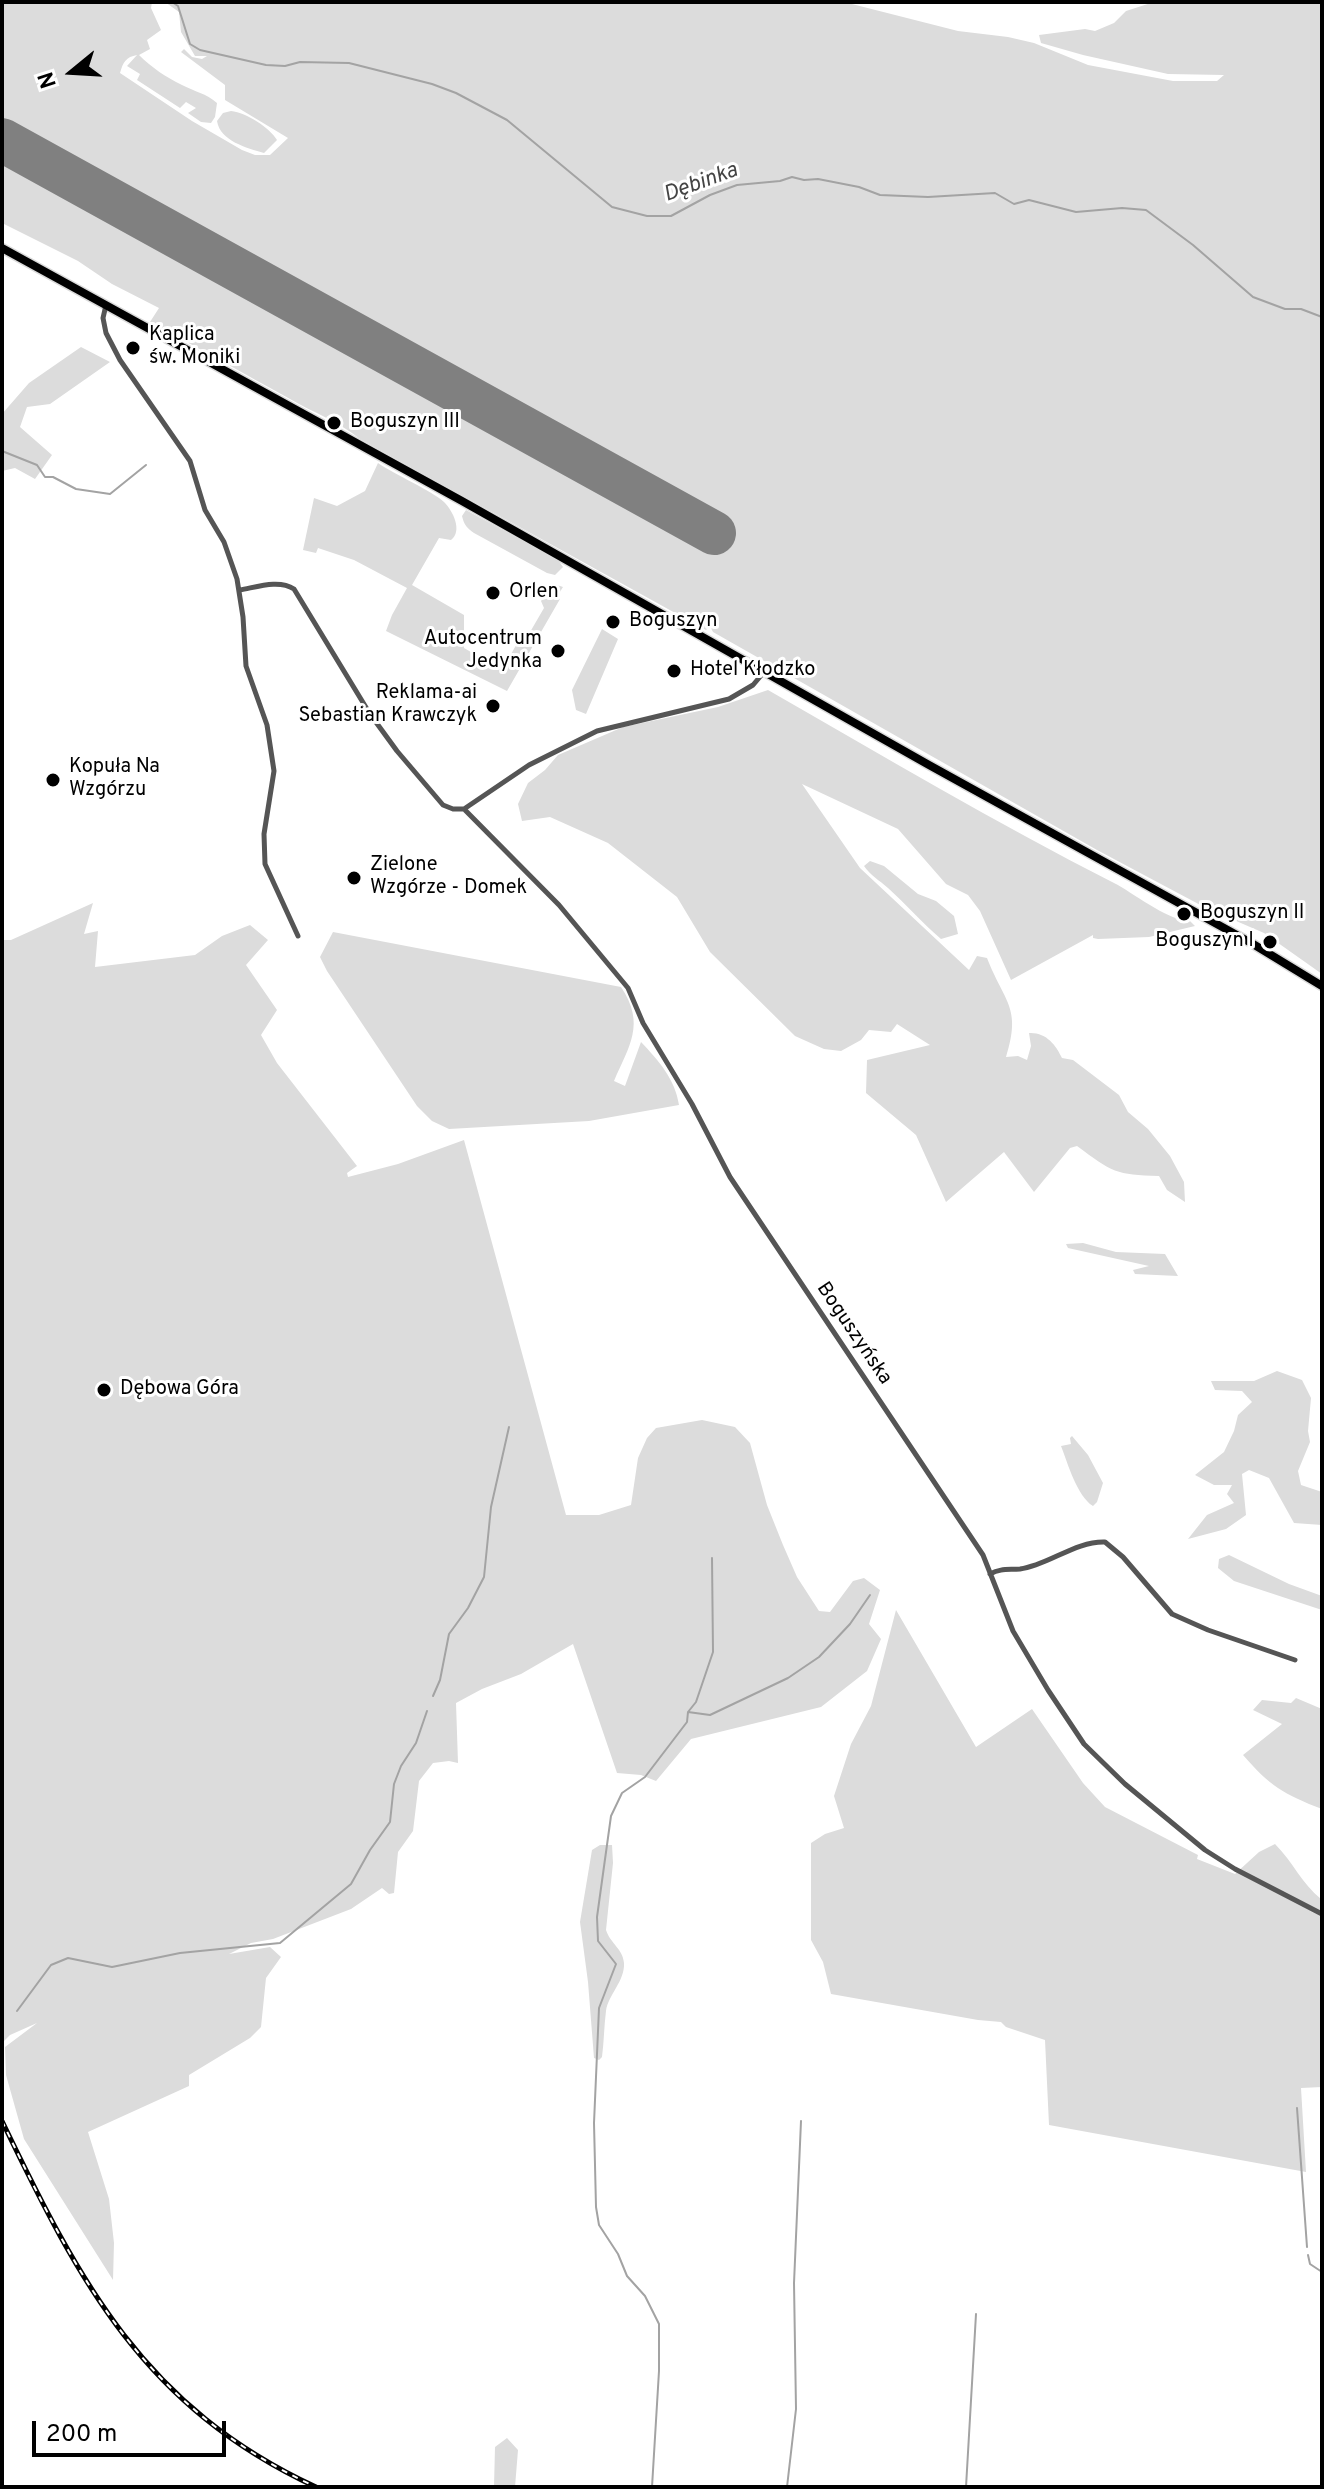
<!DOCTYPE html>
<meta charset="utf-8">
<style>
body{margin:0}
#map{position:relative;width:1324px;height:2489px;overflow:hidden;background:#fff;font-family:Overpass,sans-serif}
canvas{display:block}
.frame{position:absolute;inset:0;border:4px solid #000;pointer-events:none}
.north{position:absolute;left:32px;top:32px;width:80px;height:80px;-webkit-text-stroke:6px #fff;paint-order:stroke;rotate:252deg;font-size:22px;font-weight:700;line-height:32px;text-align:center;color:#000}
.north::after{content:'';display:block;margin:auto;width:28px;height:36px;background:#000;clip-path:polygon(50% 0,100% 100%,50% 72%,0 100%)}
.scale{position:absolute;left:32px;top:2421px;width:194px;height:36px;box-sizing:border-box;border:4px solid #000;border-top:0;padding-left:10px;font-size:24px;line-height:28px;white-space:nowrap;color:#000;-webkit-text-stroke:6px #fff;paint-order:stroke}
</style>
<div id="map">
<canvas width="1324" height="2489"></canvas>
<div class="frame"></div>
<div class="north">N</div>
<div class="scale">200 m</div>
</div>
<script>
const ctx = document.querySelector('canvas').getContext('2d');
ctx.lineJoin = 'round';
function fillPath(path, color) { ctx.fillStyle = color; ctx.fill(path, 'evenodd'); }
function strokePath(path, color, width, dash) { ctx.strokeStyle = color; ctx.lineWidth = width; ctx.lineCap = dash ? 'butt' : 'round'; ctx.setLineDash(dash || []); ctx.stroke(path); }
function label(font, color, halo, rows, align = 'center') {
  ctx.font = font + ' Overpass,sans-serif'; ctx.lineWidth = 6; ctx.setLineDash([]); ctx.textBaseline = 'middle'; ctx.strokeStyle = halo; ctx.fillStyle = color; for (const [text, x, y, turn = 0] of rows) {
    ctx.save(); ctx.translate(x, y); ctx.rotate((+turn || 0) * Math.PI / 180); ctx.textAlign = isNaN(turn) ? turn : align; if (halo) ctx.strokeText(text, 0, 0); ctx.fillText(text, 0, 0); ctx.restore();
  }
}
fillPath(new Path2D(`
 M 2,2 L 152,2 L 151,8 L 161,30 L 147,40 L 150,49 L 139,55 C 152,68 166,77 182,85 C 195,92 206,93 217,103 L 215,117 L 211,123 L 201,122 L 188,113 L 196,108 L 186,102 L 180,108 L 137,80 L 140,74 L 127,66 L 137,55 C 126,57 123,62 120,73 L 192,121 L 242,150 L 255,155 L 270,155 L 288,138 L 225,100 L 225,85 L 181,52 L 184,49 L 192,57 L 202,59 L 207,56 L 195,56 L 181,32 L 179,12 L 165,2 L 844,2 L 958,31 L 1008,37 L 1034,43 L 1088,65 L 1173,81 L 1217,81 L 1224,75 L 1168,74 L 1083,55 L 1041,43 L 1039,35 L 1085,29 L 1095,31 L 1114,23 L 1126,11 L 1154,2 L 1322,2 L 1322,974 L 1264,933 L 1206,908 L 1097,850 L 713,632 L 710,626 L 706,630 L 360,439 C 338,421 314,413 290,399 C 243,373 198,348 150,322 L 159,308 L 112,284 L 78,261 L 2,223 Z
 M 231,111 C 247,113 269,127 277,140 L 264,153 C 247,148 220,141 217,121 L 223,113 Z
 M 81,347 L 110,362 L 50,404 L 27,407 L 20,427 L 52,455 L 35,479 L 15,468 L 2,471 L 2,414 L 29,383 Z
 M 378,463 C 394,474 432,491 444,502 C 453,511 463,531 451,540 L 439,538 L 412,585 L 464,615 L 464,648 L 502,670 L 519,640 L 526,639 L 544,608 L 541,601 L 554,584 L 563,587 L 558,595 L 560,599 L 507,691 L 386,631 L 392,615 L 407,588 L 354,560 L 318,548 L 316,553 L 303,550 L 314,498 L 337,506 L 365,491 Z
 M 466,510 L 558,560 L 563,567 L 555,575 L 547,573 L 474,533 C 467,528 464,525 462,516 Z
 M 602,629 L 618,639 L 586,714 L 576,710 L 572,690 Z
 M 768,690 C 883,756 996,823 1114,883 C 1132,892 1171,923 1189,920 L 1195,926 L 1149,937 L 1098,939 L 1093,938 L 1093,935 L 1011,980 L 980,911 L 968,895 L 946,884 L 898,829 L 802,784 L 860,868 L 969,970 L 977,956 L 987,958 C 1004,1002 1022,1007 1006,1057 L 1018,1056 L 1027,1060 L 1031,1046 L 1029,1033 C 1046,1032 1056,1045 1062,1058 L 1073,1060 L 1119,1095 L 1128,1112 L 1148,1129 L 1170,1156 L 1184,1182 L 1185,1202 L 1167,1190 L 1159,1176 C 1116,1175 1112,1172 1077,1146 L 1070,1148 L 1034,1192 L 1004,1152 L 946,1202 L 916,1135 L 866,1093 L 867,1060 L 930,1045 L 897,1024 L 891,1032 L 869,1030 L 861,1040 L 841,1051 L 824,1049 L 795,1036 L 710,952 L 677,897 L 608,843 L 550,817 L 522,821 L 518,804 L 528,783 L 545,770 L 558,755 L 623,727 L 718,707 Z
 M 870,861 L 884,866 L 918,894 L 936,901 L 954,916 L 958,934 L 941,939 C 922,923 906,904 888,888 C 879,880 871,876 864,866 Z
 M 93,903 L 84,934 L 98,931 L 95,967 L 195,955 L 222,936 L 250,925 L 268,940 L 246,965 L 277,1010 L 261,1035 L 277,1063 L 357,1166 L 347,1173 L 348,1177 L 398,1164 L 464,1140 L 566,1515 L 599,1515 L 631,1505 L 638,1458 L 647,1438 L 656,1428 L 702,1420 L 735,1427 L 750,1443 L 767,1505 L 783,1545 L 797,1577 L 819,1611 L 830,1612 L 853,1581 L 864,1578 L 880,1590 L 869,1624 L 881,1639 L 867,1671 L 821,1707 L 691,1739 L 656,1781 L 641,1775 L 617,1773 L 573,1644 L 521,1674 L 482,1689 L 456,1703 L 458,1763 L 449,1761 L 433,1763 L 419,1781 L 413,1831 L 398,1852 L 394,1893 L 389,1894 L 382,1888 L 351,1909 L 273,1939 L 251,1943 L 229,1954 L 270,1947 L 281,1957 L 266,1978 L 261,2027 L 250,2038 L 189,2075 L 189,2086 L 88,2132 L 109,2199 L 114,2243 L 113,2280 L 24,2139 L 6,2075 L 5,2047 L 37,2023 L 10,2035 L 2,2043 L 2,940 L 11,940 Z
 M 333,932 L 621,987 C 646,1024 629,1046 614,1081 L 625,1086 L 641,1042 C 659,1061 675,1079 679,1105 L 589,1121 L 449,1129 L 432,1121 L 417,1106 L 327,971 L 320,957 Z
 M 1083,1243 L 1116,1252 L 1165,1254 L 1178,1276 L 1135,1274 L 1133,1270 L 1149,1266 L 1068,1248 L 1066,1244 Z
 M 1277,1371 L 1302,1380 L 1311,1398 L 1308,1431 L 1310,1442 L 1298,1471 L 1301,1485 L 1322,1492 L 1322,1525 L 1294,1523 L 1269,1478 L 1249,1470 L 1242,1474 L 1246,1515 L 1226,1529 L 1188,1539 L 1207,1515 L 1234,1503 L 1227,1494 L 1232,1485 L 1214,1485 L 1195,1475 L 1224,1452 L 1234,1431 L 1238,1415 L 1252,1402 L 1242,1391 L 1215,1390 L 1211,1381 L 1254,1381 Z
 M 1072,1436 L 1088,1455 L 1103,1483 L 1097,1502 L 1093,1506 C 1077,1496 1068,1464 1061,1446 L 1071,1444 L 1070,1438 Z
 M 1229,1555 L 1289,1584 L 1322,1596 L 1322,1610 L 1234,1581 L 1218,1568 L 1219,1559 Z
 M 896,1610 L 976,1747 L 1032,1709 L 1083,1783 L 1105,1807 L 1198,1855 L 1197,1859 L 1235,1874 L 1259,1852 L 1275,1844 C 1293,1862 1302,1884 1321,1899 L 1322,2087 L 1301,2088 L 1306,2172 L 1049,2125 L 1045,2040 L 1006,2027 L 1001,2022 L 978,2020 L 831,1994 L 823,1962 L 811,1940 L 811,1843 L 825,1834 L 844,1828 L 834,1796 L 851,1744 L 871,1706 Z
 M 1296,1698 L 1322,1709 L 1322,1809 C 1283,1794 1270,1786 1243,1755 L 1282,1724 L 1253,1710 L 1262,1700 L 1291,1703 Z
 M 600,1845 L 612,1845 L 613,1863 L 606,1930 C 610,1943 623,1949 624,1963 C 625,1981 608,1995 606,2011 C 604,2026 604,2042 602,2057 L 599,2060 L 594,2058 L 588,1982 L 580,1922 L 592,1850 Z
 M 507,2438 L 518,2450 L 515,2487 L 494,2487 L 495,2447 Z`), '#dcdcdc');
strokePath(new Path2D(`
 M 172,2 L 178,6 L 190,44 L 200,50 L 266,65 L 285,66 L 300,62 L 349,63 L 432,84 L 456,93 L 507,120 L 612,207 L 647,216 L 671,216 L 710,195 L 737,185 L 780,181 L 792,177 L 804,180 L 818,179 L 859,187 L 880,195 L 928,197 L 995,193 L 1014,204 L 1029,200 L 1076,212 L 1122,208 L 1146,210 L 1193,245 L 1253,297 L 1285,309 L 1301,309 L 1322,317
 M 2,451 L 37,465 L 45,477 L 53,477 L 76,489 L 110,494 L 146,465
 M 433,1696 L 440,1680 L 449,1634 L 468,1608 L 484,1577 L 491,1507 L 509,1427
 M 688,1712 L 710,1715 L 788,1678 L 819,1657 L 850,1624 L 870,1595
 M 17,2011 L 51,1965 L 68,1958 L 112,1967 L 180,1953 L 280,1943 L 351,1884 L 370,1850 L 390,1822 L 394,1784 L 401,1766 L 416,1743 L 427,1711
 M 1297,2108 L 1307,2247
 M 1308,2255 L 1310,2264 L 1322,2272
 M 652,2487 L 659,2371 L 659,2324 L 645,2296 L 627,2276 L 618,2254 L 599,2225 L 596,2207 L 594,2123 L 599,2008 L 616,1964 L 598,1941 L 597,1917 L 611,1816 L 622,1793 L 645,1777 L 687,1722 L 688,1712 L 696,1702 L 713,1652 L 712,1558
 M 787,2487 L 796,2409 L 794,2283 L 801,2121
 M 966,2487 L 976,2314`), '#a3a3a3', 2);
strokePath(new Path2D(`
 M 2,140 L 714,533`), '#808080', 44);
const trunk = new Path2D(`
 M 2,248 L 462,501 L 929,765 L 1253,944 L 1322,986`);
strokePath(trunk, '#dbdbdb', 11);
strokePath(new Path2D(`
 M 106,305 L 103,318 L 106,333 L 120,360 L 190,461 L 205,510 L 224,542 L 237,579 L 243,617 L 246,666 L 267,725 L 274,771 L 264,834 L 265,864 L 298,936
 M 240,590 C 257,587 279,579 294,589 L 370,714 L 397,751 L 443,805 L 453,809 L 464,809 L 559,905 L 628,988 L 643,1023 L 692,1104 L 730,1177 L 983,1555 L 1013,1631 L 1048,1690 L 1084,1744 L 1125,1784 L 1205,1850 L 1235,1869 L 1322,1914
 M 464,809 L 529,765 L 597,731 L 729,699 L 753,685 L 764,672
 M 990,1574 C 1001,1568 1008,1570 1020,1569 C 1049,1565 1075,1541 1105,1542 L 1123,1557 L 1172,1614 L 1208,1630 L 1295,1660`), '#555', 5);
strokePath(trunk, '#000', 8);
const rail = new Path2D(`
 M 2,2121 C 80,2283 144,2407 316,2487`);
strokePath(rail, '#000', 5);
strokePath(rail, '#fff', 2, [6]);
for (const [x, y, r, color] of [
 [133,348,8,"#000"],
 [334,423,8,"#000"],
 [493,593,8,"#000"],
 [613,622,8,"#000"],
 [558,651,8,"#000"],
 [674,671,8,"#000"],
 [493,706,8,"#000"],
 [53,780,8,"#000"],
 [354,878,8,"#000"],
 [1184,914,8,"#000"],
 [1270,942,8,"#000"],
 [104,1390,8,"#000"]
]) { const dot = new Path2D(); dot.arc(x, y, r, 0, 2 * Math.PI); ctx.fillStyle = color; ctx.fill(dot); strokePath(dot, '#fff', 3); }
label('20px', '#000', '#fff', [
 ["Kaplica",149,336],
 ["św. Moniki",149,359],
 ["Boguszyn III",350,423],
 ["Orlen",509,593],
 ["Boguszyn",629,622],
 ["Autocentrum",542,640,"right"],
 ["Jedynka",542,663,"right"],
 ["Hotel Kłodzko",690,671],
 ["Reklama-ai",477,694,"right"],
 ["Sebastian Krawczyk",477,717,"right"],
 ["Kopuła Na",69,768],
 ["Wzgórzu",69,791],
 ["Zielone",370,866],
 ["Wzgórze - Domek",370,889],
 ["Boguszyn II",1200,914],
 ["Boguszyn I",1254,942,"right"],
 ["Dębowa Góra",120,1390]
], 'left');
label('20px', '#000', '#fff', [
 ["Boguszyńska",853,1334,56]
]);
label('italic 22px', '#444', '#fff', [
 ["Dębinka",701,184,-20]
]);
</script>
